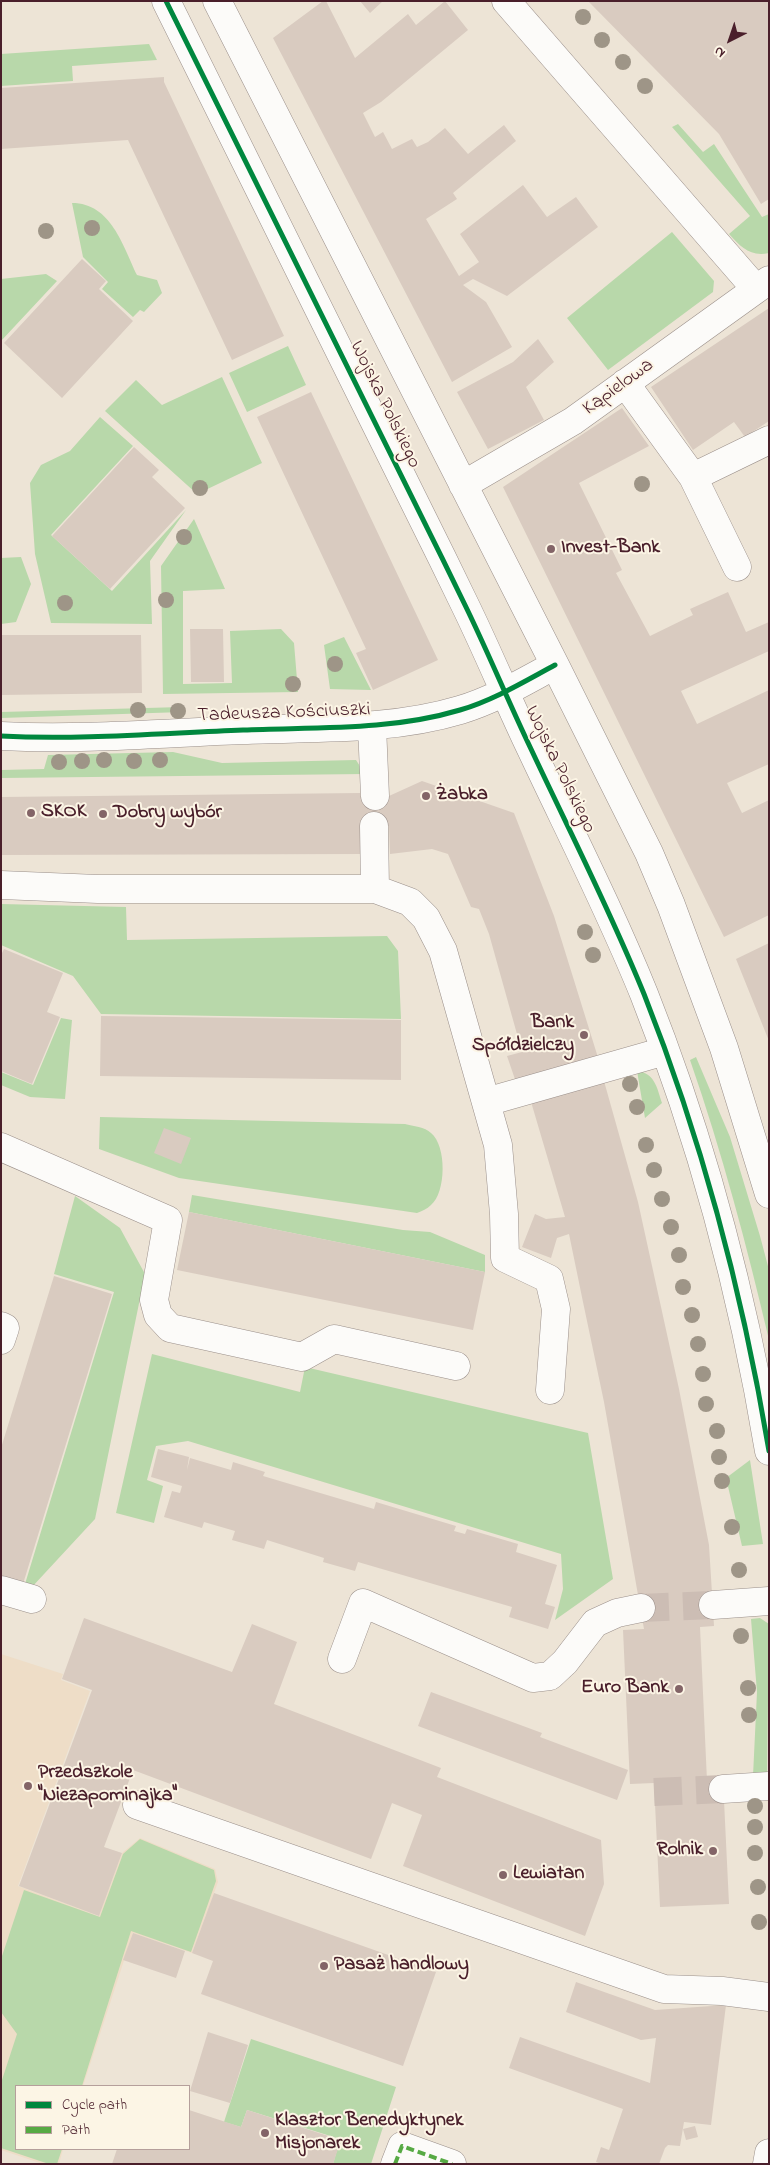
<!DOCTYPE html>
<meta charset="utf-8">
<style>
body{margin:0}
#map{position:relative;width:770px;height:2165px;overflow:hidden;background:#ede4d6;font-family:"Indie Flower",sans-serif}
canvas{display:block}
.frame{position:absolute;inset:0;border:2px solid #4a1f2b;pointer-events:none}
.legend{position:absolute;left:15px;top:2085px;width:175px;height:65px;box-sizing:border-box;background:#fcf5e5;border:1px solid #b59f9b;margin:0;padding:6px 9px;list-style:none;font-size:15px;color:#4a1f2b}
.legend li{display:flex;align-items:center;gap:10px;height:25px}
.legend b{width:25px;border:1px solid #b59f9b}
.north{position:absolute;left:705px;top:15px;width:50px;height:50px;-webkit-text-stroke:4px #fcf5e5;paint-order:stroke;rotate:221deg;font-size:14px;font-weight:700;line-height:20px;text-align:center;color:#4a1f2b}
.north::after{content:'';display:block;margin:auto;width:18px;height:22px;background:#4a1f2b;clip-path:polygon(50% 0,100% 100%,50% 72%,0 100%)}
</style>
<div id="map">
<canvas width="770" height="2165"></canvas>
<div class="frame"></div>
<ul class="legend">
<li><b style="height:6px;background:#00873e"></b>Cycle path</li>
<li><b style="height:6px;background:#57aa44"></b>Path</li>
</ul>
<div class="north">N</div>
</div>
<script>
const ctx = document.querySelector('canvas').getContext('2d');
ctx.lineJoin = 'round';
function fillPath(path, color) { ctx.fillStyle = color; ctx.fill(path, 'evenodd'); }
function strokePath(path, color, width, dash) { ctx.strokeStyle = color; ctx.lineWidth = width; ctx.lineCap = dash ? 'butt' : 'round'; ctx.setLineDash(dash || []); ctx.stroke(path); }
function label(font, color, halo, rows, align = 'center') {
  ctx.font = font + ' "Indie Flower",sans-serif'; ctx.lineWidth = 4; ctx.setLineDash([]); ctx.textBaseline = 'middle'; ctx.strokeStyle = halo; ctx.fillStyle = color; for (const [text, x, y, turn = 0] of rows) {
    ctx.save(); ctx.translate(x, y); ctx.rotate((+turn || 0) * Math.PI / 180); ctx.textAlign = isNaN(turn) ? turn : align; if (halo) ctx.strokeText(text, 0, 0); ctx.fillText(text, 0, 0); ctx.restore();
  }
}
fillPath(new Path2D(`
 M 1,1654 L 63,1674 L 61,1680 L 90,1691 L 18,1886 L 99,1916 L 122,1853 L 140,1838 L 215,1869 L 218,1882 L 192,1953 L 133,1933 L 83,2086 L 16,2086 L 16,2149 L 63,2149 L 59,2164 L 43,2164 L 1,2150 Z`), '#eeddc7');
fillPath(new Path2D(`
 M 149,44 L 157,60 L 72,66 L 73,81 L 1,86 L 1,54 Z
 M 678,124 L 703,152 L 714,144 L 762,217 L 769,214 L 769,253 C 750,257 741,247 729,234 L 750,216 L 672,127 Z
 M 72,203 C 111,203 123,246 137,275 L 157,280 L 162,293 L 144,312 L 140,310 L 133,317 L 102,289 L 108,282 L 83,257 Z
 M 672,232 L 714,281 L 713,292 L 608,370 L 567,318 Z
 M 46,274 L 57,281 L 1,341 L 1,279 Z
 M 288,346 L 306,385 L 247,412 L 229,373 Z
 M 222,377 L 262,463 L 197,494 L 105,411 L 136,380 L 162,405 Z
 M 100,417 L 133,446 L 51,535 L 112,591 L 186,510 L 150,561 L 152,624 L 51,623 L 35,554 L 30,483 L 41,465 L 70,451 Z
 M 194,519 L 225,589 L 183,591 L 183,684 L 232,683 L 230,631 L 281,629 L 294,643 L 298,692 L 163,694 L 161,566 Z
 M 21,557 L 31,584 L 16,622 L 1,624 L 1,558 Z
 M 344,637 L 371,690 L 330,689 L 324,645 Z
 M 182,707 L 183,712 L 1,718 L 1,712 Z
 M 173,752 L 222,763 L 356,760 L 365,774 L 1,778 L 1,770 L 44,769 L 48,755 Z
 M 1,904 L 126,907 L 127,940 L 387,936 L 398,951 L 401,1019 L 101,1014 L 73,976 L 1,945 Z
 M 61,1018 L 72,1020 L 65,1099 L 30,1097 L 1,1085 L 1,1072 L 33,1085 Z
 M 696,1057 L 730,1137 L 760,1236 L 769,1270 L 769,1340 C 747,1246 722,1152 690,1060 Z
 M 637,1071 C 655,1073 657,1088 662,1103 L 645,1118 Z
 M 100,1117 L 405,1124 C 413,1126 425,1127 431,1133 C 447,1146 446,1193 431,1205 C 427,1209 422,1211 417,1213 L 179,1178 L 99,1149 Z
 M 192,1195 L 403,1230 L 430,1232 L 485,1255 L 485,1272 L 189,1212 Z
 M 75,1196 L 120,1228 L 145,1274 L 95,1519 L 32,1587 L 25,1584 L 114,1292 L 54,1274 Z
 M 152,1354 L 300,1392 L 305,1367 L 588,1433 L 613,1579 L 555,1620 L 563,1589 L 561,1554 L 188,1441 L 156,1446 L 147,1480 L 163,1486 L 154,1523 L 116,1513 Z
 M 750,1460 L 763,1544 L 742,1546 L 726,1478 Z
 M 760,1618 L 769,1624 L 767,1776 L 753,1776 L 757,1692 L 751,1619 Z
 M 140,1839 L 214,1870 L 216,1881 L 191,1952 L 131,1931 L 82,2086 L 16,2086 L 16,2149 L 62,2149 L 57,2164 L 49,2164 L 1,2148 L 1,2083 L 17,2034 L 1,2012 L 1,1959 L 24,1890 L 100,1917 L 123,1854 Z
 M 251,2039 L 396,2087 L 371,2164 L 333,2164 L 340,2139 L 247,2110 L 241,2127 L 224,2122 Z`), '#b8d8aa');
fillPath(new Path2D(`
 M 323,1 L 326,1 L 355,58 L 408,14 L 416,25 L 445,1 L 468,30 L 381,102 L 363,113 L 375,137 L 383,132 L 392,149 L 412,139 L 417,147 L 428,142 L 445,128 L 468,154 L 504,125 L 516,141 L 453,193 L 457,199 L 426,219 L 459,276 L 479,262 L 460,234 L 523,185 L 547,217 L 576,197 L 598,227 L 507,296 L 473,279 L 463,285 L 486,302 L 512,347 L 452,382 L 273,38 Z
 M 360,1 L 383,1 L 370,13 Z
 M 588,1 L 769,1 L 769,199 L 761,204 L 719,134 Z
 M 164,77 L 164,82 L 284,336 L 232,360 L 128,140 L 1,149 L 1,88 Z
 M 82,259 L 106,281 L 99,289 L 133,321 L 62,398 L 4,343 Z
 M 769,308 L 769,421 L 745,437 L 734,422 L 693,450 L 651,387 Z
 M 538,339 L 554,362 L 526,387 L 544,420 L 488,449 L 457,392 L 513,362 Z
 M 311,392 L 438,660 L 373,690 L 356,653 L 366,649 L 257,417 Z
 M 622,408 L 649,446 L 579,483 L 622,570 L 616,573 L 650,636 L 693,615 L 690,609 L 728,592 L 746,632 L 769,622 L 769,651 L 681,691 L 697,724 L 769,690 L 769,764 L 727,783 L 742,813 L 769,800 L 769,915 L 724,937 L 503,487 Z
 M 134,447 L 159,470 L 152,477 L 185,508 L 110,589 L 52,536 Z
 M 190,629 L 223,629 L 224,682 L 191,682 Z
 M 1,635 L 141,635 L 142,693 L 1,695 Z
 M 422,781 L 514,813 L 554,916 L 600,1064 L 518,1088 L 507,1056 L 522,1052 L 489,934 L 479,909 L 471,907 L 448,854 L 432,849 L 390,854 L 389,826 L 360,826 L 361,854 L 1,855 L 1,797 L 360,793 L 360,796 L 389,796 Z
 M 769,943 L 769,1041 L 736,959 Z
 M 4,949 L 63,973 L 47,1012 L 60,1017 L 32,1084 L 1,1071 L 1,955 Z
 M 101,1016 L 401,1020 L 401,1080 L 100,1076 Z
 M 602,1074 L 638,1202 L 679,1389 L 709,1545 L 714,1626 L 700,1627 L 707,1781 L 723,1780 L 729,1904 L 660,1907 L 654,1783 L 630,1784 L 623,1630 L 644,1629 L 604,1402 L 583,1302 L 569,1234 L 557,1238 L 551,1258 L 522,1247 L 535,1214 L 546,1219 L 565,1217 L 529,1095 Z
 M 164,1128 L 191,1138 L 181,1164 L 154,1153 Z
 M 189,1212 L 485,1272 L 473,1330 L 177,1270 Z
 M 54,1276 L 112,1294 L 23,1584 L 1,1577 L 1,1448 Z
 M 158,1449 L 189,1457 L 187,1470 L 190,1458 L 231,1470 L 233,1462 L 265,1472 L 263,1476 L 374,1509 L 376,1502 L 456,1526 L 454,1531 L 465,1534 L 467,1529 L 518,1544 L 516,1552 L 557,1565 L 545,1604 L 555,1607 L 548,1629 L 509,1617 L 512,1607 L 358,1562 L 355,1571 L 323,1562 L 324,1558 L 267,1540 L 264,1549 L 232,1540 L 235,1531 L 204,1522 L 202,1528 L 164,1517 L 172,1491 L 180,1493 L 182,1486 L 151,1477 Z
 M 84,1618 L 232,1672 L 252,1624 L 297,1642 L 274,1704 L 441,1768 L 437,1777 L 601,1840 L 604,1884 L 585,1936 L 403,1866 L 422,1815 L 392,1803 L 371,1859 L 133,1770 L 104,1847 L 122,1853 L 99,1916 L 19,1886 L 92,1690 L 62,1679 Z
 M 431,1692 L 542,1733 L 540,1737 L 628,1770 L 617,1800 L 418,1726 Z
 M 214,1893 L 436,1972 L 403,2066 L 201,1994 L 213,1961 L 192,1953 Z
 M 133,1933 L 185,1951 L 176,1978 L 123,1960 Z
 M 576,1982 L 655,2010 L 726,2005 L 711,2125 L 684,2122 L 680,2146 L 668,2145 L 665,2148 L 659,2164 L 602,2164 L 596,2162 L 601,2147 L 609,2150 L 623,2109 L 509,2068 L 520,2037 L 650,2083 L 656,2038 L 641,2040 L 566,2012 Z
 M 208,2032 L 248,2045 L 230,2103 L 190,2091 Z
 M 189,2110 L 241,2127 L 247,2110 L 341,2140 L 333,2164 L 112,2164 L 117,2149 L 189,2149 Z
 M 695,2126 L 698,2137 L 686,2140 L 683,2129 Z`), '#d9cbc0');
strokePath(new Path2D(`
 M 641,1608 L 713,1605
 M 654,1792 L 723,1789`), '#ccbdb4', 28, [28, 14]);
const minor = new Path2D(`
 M 166,1 C 265,203 367,403 465,605 C 488,652 508,701 531,749 C 569,830 610,910 644,994 C 702,1140 743,1295 769,1451
 M 217,1 L 555,665 L 649,853 L 671,905 L 724,1048 L 769,1194
 M 506,1 L 756,289
 M 625,383 L 693,477
 M 463,485 L 573,421 L 769,280
 M 737,567 L 693,477 L 769,440
 M 372,726 L 375,796
 M 1,736 C 81,740 163,733 243,730 C 315,727 390,731 460,710 C 494,700 525,681 555,665
 M 374,826 L 375,889
 M 1,885 L 98,889 L 375,889 L 410,902 L 426,918 L 443,951 L 498,1145 L 504,1214 L 505,1258 L 549,1279 L 556,1309 L 550,1390
 M 486,1102 L 665,1051
 M 1,1147 L 168,1220 L 154,1300 L 158,1315 L 170,1328 L 302,1357 L 334,1339 L 456,1366
 M 1,1326 L 5,1328 L 1,1340
 M 1,1590 L 32,1599
 M 713,1605 L 769,1601
 M 342,1659 L 363,1603 L 533,1678 L 550,1676 L 565,1662 L 595,1623 L 617,1613 L 641,1608
 M 723,1789 L 769,1786
 M 137,1805 L 664,1989 L 722,1991 L 769,1997
 M 395,2164 L 402,2146 L 452,2164
 M 767,2164 L 769,2153`);
strokePath(minor, '#9a8f8a', 29);
strokePath(minor, '#fcfbf9', 28);
strokePath(new Path2D(`
 M 395,2164 L 402,2146 L 452,2164`), '#57aa44', 4, [8, 4]);
strokePath(new Path2D(`
 M 166,1 C 265,203 367,403 465,605 C 488,652 508,701 531,749 C 569,830 610,910 644,994 C 702,1140 743,1295 769,1451
 M 1,736 C 81,740 163,733 243,730 C 315,727 390,731 460,710 C 494,700 525,681 555,665`), '#00873e', 5);
ctx.fillStyle = '#9e9587';
for (const [x, y] of [
 [583,17],
 [602,40],
 [623,62],
 [645,86],
 [92,228],
 [46,231],
 [642,484],
 [200,488],
 [184,537],
 [166,600],
 [65,603],
 [335,664],
 [293,684],
 [138,710],
 [178,711],
 [104,760],
 [160,760],
 [82,761],
 [134,761],
 [59,762],
 [585,932],
 [593,955],
 [630,1084],
 [637,1107],
 [646,1145],
 [654,1170],
 [662,1199],
 [671,1227],
 [679,1255],
 [683,1287],
 [692,1315],
 [698,1344],
 [703,1374],
 [706,1404],
 [717,1431],
 [719,1457],
 [722,1481],
 [732,1527],
 [739,1570],
 [741,1636],
 [748,1688],
 [749,1715],
 [755,1806],
 [755,1827],
 [755,1853],
 [758,1887],
 [759,1922]
]) { ctx.beginPath(); ctx.arc(x, y, 8, 0, 2 * Math.PI); ctx.fill(); }
for (const [x, y, r, color] of [
 [551,549,5,"#836467"],
 [426,796,5,"#836467"],
 [31,813,5,"#836467"],
 [103,814,5,"#836467"],
 [584,1035,5,"#836467"],
 [679,1689,5,"#836467"],
 [28,1786,5,"#836467"],
 [713,1851,5,"#836467"],
 [503,1875,5,"#836467"],
 [324,1966,5,"#836467"],
 [265,2133,5,"#836467"]
]) { const dot = new Path2D(); dot.arc(x, y, r, 0, 2 * Math.PI); ctx.fillStyle = color; ctx.fill(dot); strokePath(dot, '#fcf5e5', 2); }
label('20px', '#4a1f2b', '#fcf5e5', [
 ["Kąpielowa",619,388,-36],
 ["Wojska Polskiego",384,405,64],
 ["Tadeusza Kościuszki",284,714,-2],
 ["Wojska Polskiego",559,770,64]
]);
label('bold 20px', '#4a1f2b', '#fcf5e5', [
 ["Invest-Bank",561,549],
 ["Żabka",436,796],
 ["SKOK",41,813],
 ["Dobry wybór",113,814],
 ["Bank",574,1024,"right"],
 ["Spółdzielczy",574,1047,"right"],
 ["Euro Bank",669,1689,"right"],
 ["Przedszkole",38,1774],
 ["\"Niezapominajka\"",38,1797],
 ["Rolnik",703,1851,"right"],
 ["Lewiatan",513,1875],
 ["Pasaż handlowy",334,1966],
 ["Klasztor Benedyktynek",275,2122],
 ["Misjonarek",275,2145]
], 'left');
</script>
